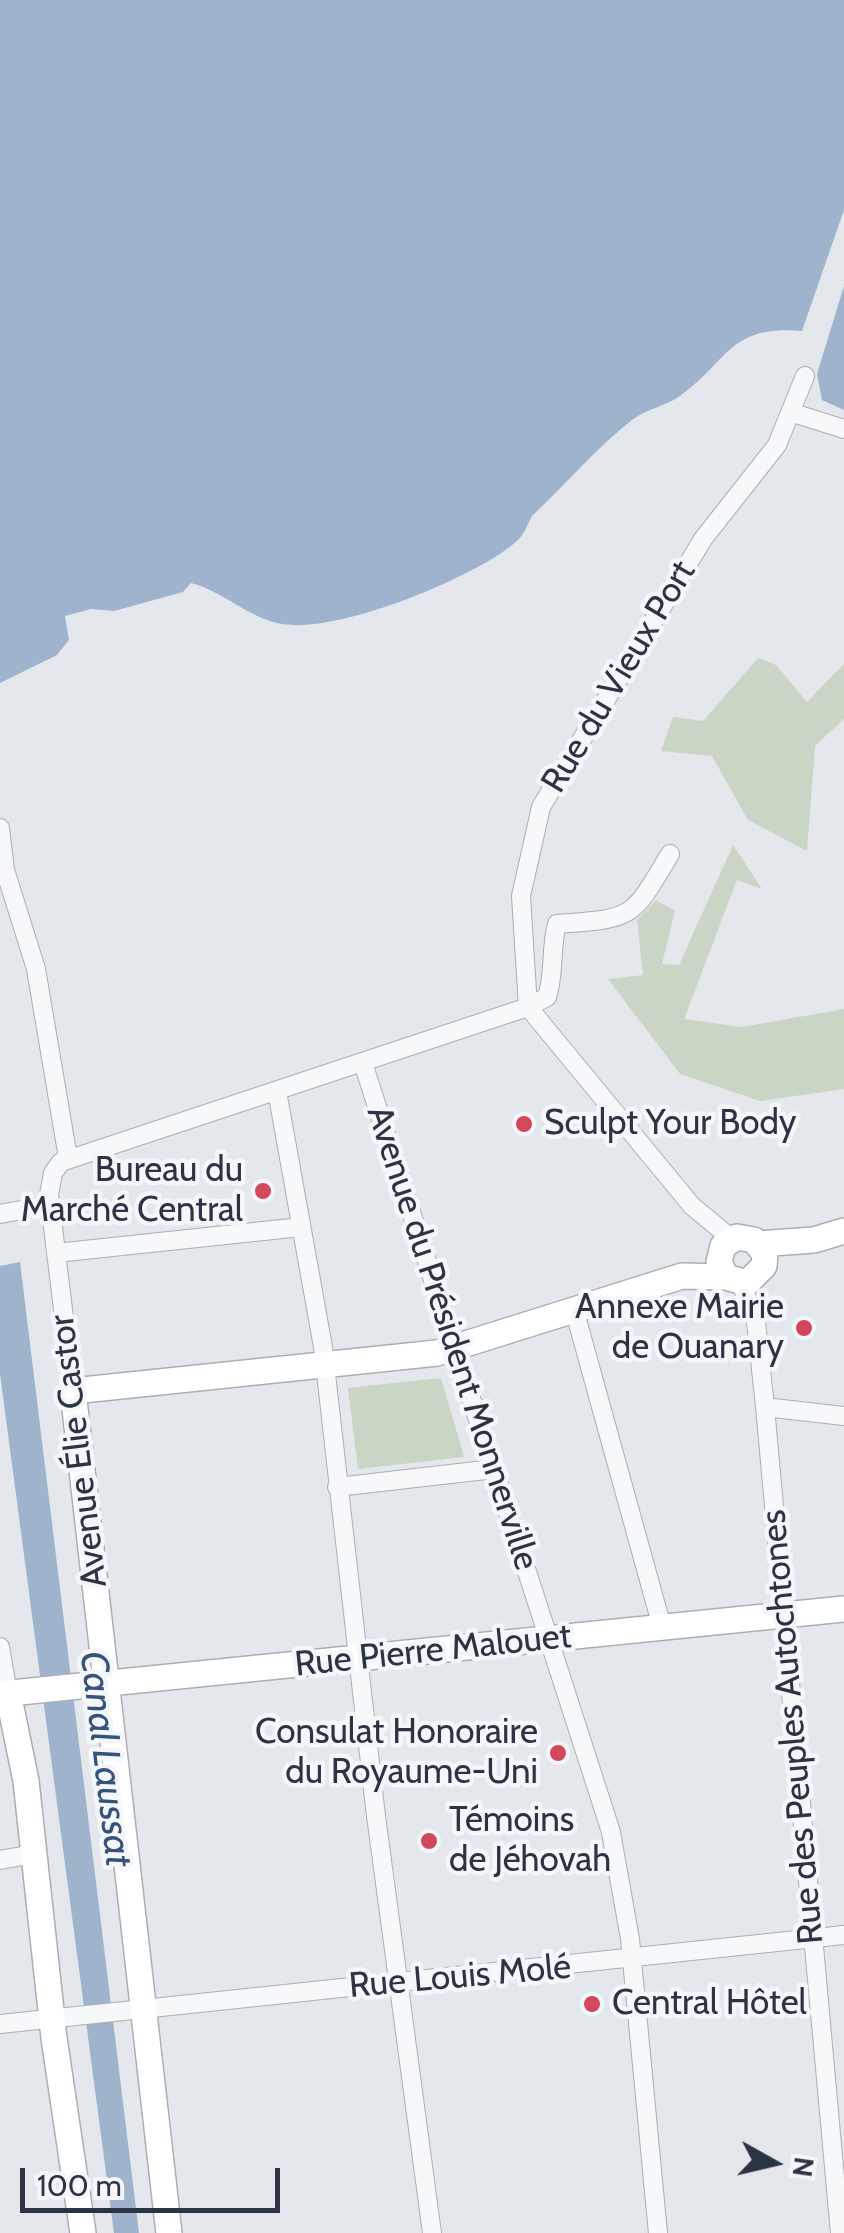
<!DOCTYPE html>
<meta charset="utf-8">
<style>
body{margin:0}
#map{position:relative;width:844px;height:2233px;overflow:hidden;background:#e4e7ec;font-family:Cabin,sans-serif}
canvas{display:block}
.north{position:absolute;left:724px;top:2113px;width:100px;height:100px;-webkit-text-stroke:8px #f4f6f9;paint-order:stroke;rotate:98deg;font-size:28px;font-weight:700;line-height:40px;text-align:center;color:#2b3445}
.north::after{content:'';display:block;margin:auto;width:35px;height:45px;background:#2b3445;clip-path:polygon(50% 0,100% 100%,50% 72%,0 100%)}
.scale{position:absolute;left:20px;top:2168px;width:260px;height:45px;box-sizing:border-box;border:5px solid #2b3445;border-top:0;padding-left:12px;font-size:30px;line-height:35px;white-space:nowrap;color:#2b3445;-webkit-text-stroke:8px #f4f6f9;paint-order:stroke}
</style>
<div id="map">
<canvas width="844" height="2233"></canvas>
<div class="north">N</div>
<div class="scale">100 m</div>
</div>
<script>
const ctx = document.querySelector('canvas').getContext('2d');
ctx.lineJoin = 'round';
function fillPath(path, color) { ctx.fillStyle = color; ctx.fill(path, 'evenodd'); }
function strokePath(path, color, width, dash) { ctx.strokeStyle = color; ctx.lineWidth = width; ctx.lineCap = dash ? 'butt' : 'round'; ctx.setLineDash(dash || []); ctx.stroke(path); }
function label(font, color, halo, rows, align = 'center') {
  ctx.font = font + ' Cabin,sans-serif'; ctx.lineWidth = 9; ctx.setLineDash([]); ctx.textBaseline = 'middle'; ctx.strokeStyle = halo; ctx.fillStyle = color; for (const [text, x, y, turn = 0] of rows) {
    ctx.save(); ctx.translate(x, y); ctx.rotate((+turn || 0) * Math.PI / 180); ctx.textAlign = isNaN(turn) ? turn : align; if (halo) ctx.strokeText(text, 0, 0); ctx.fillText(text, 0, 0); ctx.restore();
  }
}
fillPath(new Path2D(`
 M 758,658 L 776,665 L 807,702 L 844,664 L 844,719 L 815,746 L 807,851 L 748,820 L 712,756 L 661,751 L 673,717 L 703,721 Z
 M 733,845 L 762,889 L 737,880 L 684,1019 L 742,1027 L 844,1009 L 844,1089 L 760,1101 L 680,1074 L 608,979 L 643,975 L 637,920 L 656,900 L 675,911 L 662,964 L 679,965 Z
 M 441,1378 L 464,1457 L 358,1469 L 348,1388 Z`), '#c9d6c5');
fillPath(new Path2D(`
 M 0,0 L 844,0 L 844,210 L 802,331 C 728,325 729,361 680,396 C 666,406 646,409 632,420 C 596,448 565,485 532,516 C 527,525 524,535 517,541 C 475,578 337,634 282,624 C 248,618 223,591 191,583 L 183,592 L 114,611 L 91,609 L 65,616 L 69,640 L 57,655 L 0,683 Z
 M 844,286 L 844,410 L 822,400 L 817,374 Z
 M 20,1262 L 139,2233 L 114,2233 L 0,1374 L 0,1266 Z`), '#9fb4cc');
const street = new Path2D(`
 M 793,413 L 844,429
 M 0,828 L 5,870 L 36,969 L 68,1158
 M 528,1007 L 521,896 L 541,807 L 703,539 L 777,445 L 805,376
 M 528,1007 L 692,1206 L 732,1239
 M 363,1063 L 611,1832 L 630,1939 L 658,2233
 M 277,1091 L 323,1347 L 376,1816 L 432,2233
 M 0,1214 L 50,1205
 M 56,1253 L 301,1227
 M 741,1283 L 756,1322 L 765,1407 L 840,2233
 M 574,1309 L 662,1627
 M 73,1391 L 49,1195 L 53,1173 L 61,1162 L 528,1007 L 547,997 C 555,973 550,950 557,924 C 634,918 631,920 670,854
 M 765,1407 L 844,1416
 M 337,1487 L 494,1469
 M 0,1647 L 8,1693
 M 0,1860 L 34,1854
 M 0,2024 L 844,1935`);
const secondary = new Path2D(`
 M 758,1244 L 814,1240 L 844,1231
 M 8,1693 L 26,1781 L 54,2038 L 83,2233
 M 0,1694 L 844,1609
 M 169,2233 L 73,1391 L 437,1353 L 682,1276 L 726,1277 L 747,1283 L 764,1266 L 765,1254 L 754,1240 L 737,1237 L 723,1246 L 719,1262 L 726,1277`);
strokePath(street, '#a9aeb7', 20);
strokePath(secondary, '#a9aeb7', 28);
strokePath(street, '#f7f8fa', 18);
strokePath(secondary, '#fff', 25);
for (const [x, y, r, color] of [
 [524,1124,10,"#d1495b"],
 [263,1191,10,"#d1495b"],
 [804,1328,10,"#d1495b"],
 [558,1753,10,"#d1495b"],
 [429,1841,10,"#d1495b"],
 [592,2004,10,"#d1495b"]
]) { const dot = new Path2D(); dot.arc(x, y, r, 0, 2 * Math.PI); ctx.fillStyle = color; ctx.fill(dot); strokePath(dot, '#f4f6f9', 4); }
label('35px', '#2b3445', '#f4f6f9', [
 ["Rue du Vieux Port",619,677,-59],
 ["Avenue du Président Monnerville",452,1338,72],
 ["Avenue Élie Castor",79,1451,-97],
 ["Rue Pierre Malouet",433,1651,-6],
 ["Rue des Peuples Autochtones",793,1727,-95],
 ["Rue Louis Molé",460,1977,-5]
]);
label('35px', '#2b3445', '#f4f6f9', [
 ["Sculpt Your Body",544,1124],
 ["Bureau du",243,1171,"right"],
 ["Marché Central",243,1211,"right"],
 ["Annexe Mairie",784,1308,"right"],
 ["de Ouanary",784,1348,"right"],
 ["Consulat Honoraire",538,1733,"right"],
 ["du Royaume-Uni",538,1773,"right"],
 ["Témoins",449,1821],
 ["de Jéhovah",449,1861],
 ["Central Hôtel",612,2004]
], 'left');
label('italic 38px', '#34527a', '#f4f6f9', [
 ["Canal Laussat",105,1759,83]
]);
</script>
